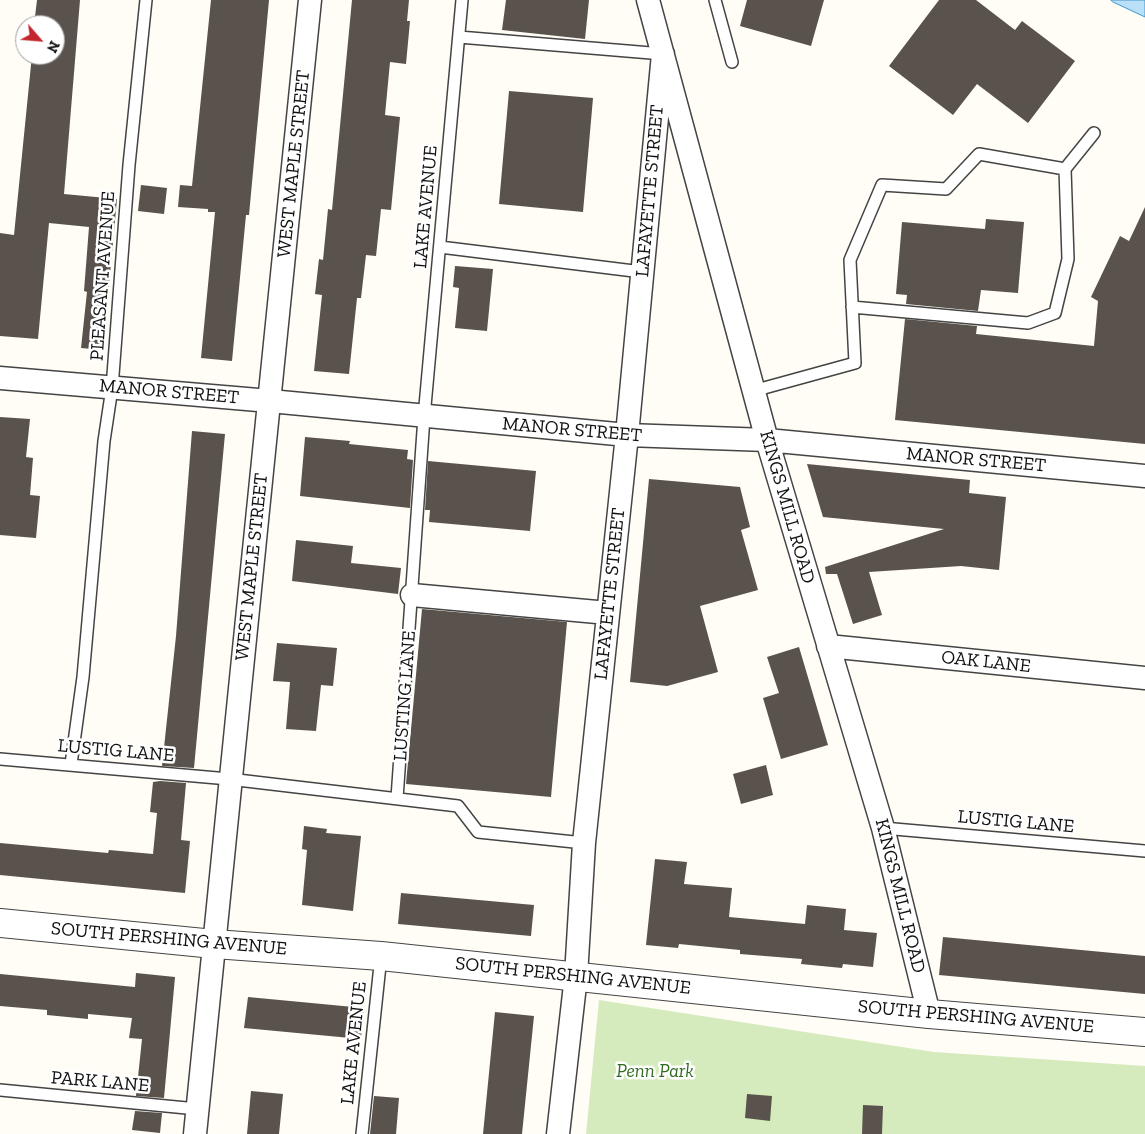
<!DOCTYPE html>
<style>
body{margin:0}
#map{position:relative;width:1145px;height:1134px;overflow:hidden;background:#fffdf5;font-family:"Zilla Slab",serif}
canvas{display:block}
.north{position:absolute;left:15px;top:15px;width:50px;height:50px;box-sizing:border-box;background:#fff;border:1px solid #a0a0a0;border-radius:50%;rotate:117deg;font-size:14px;font-weight:700;line-height:20px;text-align:center;color:#111}
.north::after{content:'';display:block;margin:auto;width:18px;height:22px;background:#c4262e;clip-path:polygon(50% 0,100% 100%,50% 72%,0 100%)}
</style>
<div id="map">
<canvas width="1145" height="1134"></canvas>
<div class="north">N</div>
</div>
<script>
const ctx = document.querySelector('canvas').getContext('2d');
ctx.lineJoin = 'round';
function fillPath(path, color) { ctx.fillStyle = color; ctx.fill(path, 'evenodd'); }
function strokePath(path, color, width, dash) { ctx.strokeStyle = color; ctx.lineWidth = width; ctx.lineCap = dash ? 'butt' : 'round'; ctx.setLineDash(dash || []); ctx.stroke(path); }
function label(font, color, halo, rows, align = 'center') {
  ctx.font = font + ' "Zilla Slab",serif'; ctx.lineWidth = 5; ctx.setLineDash([]); ctx.textBaseline = 'middle'; ctx.strokeStyle = halo; ctx.fillStyle = color; for (const [text, x, y, turn = 0] of rows) {
    ctx.save(); ctx.translate(x, y); ctx.rotate((+turn || 0) * Math.PI / 180); ctx.textAlign = isNaN(turn) ? turn : align; if (halo) ctx.strokeText(text, 0, 0); ctx.fillText(text, 0, 0); ctx.restore();
  }
}
fillPath(new Path2D(`
 M 599,1000 L 934,1052 L 1145,1066 L 1145,1134 L 586,1134 Z`), '#d5ebbd');
const water = new Path2D(`
 M 1111,0 L 1145,0 L 1145,17 L 1113,2 Z`);
fillPath(water, '#b9e0f7');
strokePath(water, '#3f96cf', 1);
fillPath(new Path2D(`
 M 37,0 L 80,0 L 64,194 L 117,199 L 103,350 L 81,348 L 87,292 L 84,291 L 89,227 L 49,223 L 38,339 L 0,336 L 0,233 L 14,235 L 32,55 L 55,55 L 55,25 L 34,25 Z
 M 211,0 L 269,0 L 249,215 L 246,215 L 232,361 L 201,358 L 215,212 L 208,212 L 208,209 L 178,207 L 180,185 L 192,186 Z
 M 352,0 L 409,0 L 407,21 L 410,21 L 406,64 L 390,62 L 385,115 L 400,117 L 391,210 L 381,209 L 376,256 L 366,255 L 361,298 L 357,298 L 349,374 L 314,371 L 322,295 L 315,294 L 319,259 L 323,260 L 328,209 L 332,210 Z
 M 506,0 L 589,0 L 585,39 L 502,30 Z
 M 747,0 L 824,0 L 811,46 L 740,26 Z
 M 939,0 L 976,0 L 1015,30 L 1022,21 L 1075,61 L 1028,123 L 977,84 L 953,115 L 889,66 Z
 M 509,91 L 593,98 L 583,212 L 499,204 Z
 M 141,185 L 167,188 L 164,214 L 138,211 Z
 M 1145,207 L 1145,444 L 895,420 L 905,319 L 977,326 L 976,334 L 1094,346 L 1098,301 L 1091,297 L 1120,236 L 1129,241 Z
 M 986,219 L 1024,222 L 1018,293 L 981,290 L 978,311 L 906,304 L 907,295 L 896,294 L 902,222 L 985,229 Z
 M 455,266 L 493,269 L 487,331 L 455,328 L 459,288 L 453,287 Z
 M 0,417 L 30,419 L 26,457 L 33,458 L 30,495 L 40,496 L 36,538 L 0,535 Z
 M 192,431 L 225,434 L 194,768 L 162,766 L 176,636 Z
 M 305,437 L 350,441 L 349,444 L 408,450 L 407,459 L 413,460 L 410,508 L 300,496 Z
 M 428,461 L 536,471 L 530,531 L 429,522 L 430,510 L 425,510 Z
 M 807,464 L 970,480 L 969,493 L 1006,497 L 999,570 L 961,566 L 869,572 L 882,615 L 853,624 L 837,574 L 826,574 L 825,567 L 944,529 L 823,517 Z
 M 649,479 L 740,487 L 750,527 L 741,530 L 758,590 L 700,606 L 718,672 L 667,686 L 630,682 Z
 M 296,540 L 353,546 L 351,563 L 401,568 L 398,594 L 292,581 Z
 M 422,609 L 567,622 L 551,797 L 406,784 Z
 M 277,643 L 337,648 L 333,686 L 321,685 L 316,731 L 286,729 L 290,682 L 273,681 Z
 M 799,647 L 828,745 L 781,759 L 763,698 L 779,693 L 767,657 Z
 M 766,765 L 773,795 L 741,804 L 733,774 Z
 M 160,781 L 186,783 L 181,840 L 190,841 L 185,893 L 0,875 L 0,843 L 108,853 L 109,850 L 153,854 L 157,813 L 150,812 L 153,782 Z
 M 304,826 L 327,829 L 326,833 L 361,836 L 353,911 L 302,905 L 307,850 L 302,849 Z
 M 655,859 L 687,862 L 684,884 L 732,888 L 729,917 L 805,924 L 807,905 L 846,909 L 844,930 L 877,933 L 873,967 L 843,964 L 842,968 L 801,964 L 802,959 L 740,954 L 740,950 L 679,944 L 678,948 L 646,945 Z
 M 401,893 L 534,905 L 531,936 L 398,924 Z
 M 943,937 L 1145,956 L 1145,994 L 939,975 Z
 M 136,973 L 175,977 L 164,1098 L 136,1096 L 142,1039 L 129,1038 L 132,1018 L 88,1014 L 88,1019 L 47,1015 L 47,1010 L 0,1006 L 0,974 L 135,987 Z
 M 248,997 L 364,1008 L 361,1039 L 244,1028 Z
 M 495,1012 L 534,1016 L 522,1134 L 483,1134 Z
 M 251,1091 L 283,1094 L 279,1134 L 247,1134 Z
 M 747,1094 L 772,1096 L 770,1121 L 745,1118 Z
 M 374,1096 L 399,1098 L 396,1134 L 370,1134 Z
 M 863,1105 L 883,1106 L 882,1134 L 862,1134 Z
 M 135,1111 L 162,1113 L 160,1133 L 132,1130 Z`), '#5a524d');
const service = new Path2D(`
 M 715,0 L 732,62
 M 459,37 L 663,54
 M 440,247 L 642,272
 M 852,307 L 1028,323 L 1055,313 L 1068,259 L 1065,169
 M 753,391 L 855,363 L 850,260 L 882,185 L 946,189 L 979,154 L 1065,169 L 1094,133
 M 0,759 L 229,779 L 458,806 L 478,832 L 584,843
 M 71,764 L 83,677 L 104,441 L 112,388 L 129,165 L 146,0
 M 397,798 L 424,417 L 462,0
 M 883,828 L 1145,851
 M 0,1090 L 197,1109
 M 362,1134 L 381,956`);
const minor = new Path2D(`
 M 648,0 L 767,440 L 883,828 L 929,1014
 M 0,378 L 270,401 L 627,435 L 767,440 L 1145,476
 M 412,595 L 608,613
 M 828,646 L 1145,678
 M 195,1134 C 231,756 273,378 310,0
 M 558,1134 L 576,976 L 584,843 L 627,435 L 663,54`);
const tertiary = new Path2D(`
 M 0,923 L 214,944 L 381,956 L 929,1014 L 1145,1032`);
strokePath(service, '#444', 14);
strokePath(minor, '#444', 25);
strokePath(tertiary, '#444', 30);
strokePath(service, '#fff', 11);
strokePath(minor, '#fff', 22);
strokePath(tertiary, '#fff', 28);
label('19px', '#111', '#fff', [
 ["WEST MAPLE STREET",294,164,-84],
 ["LAFAYETTE STREET",650,191,-85],
 ["LAKE AVENUE",426,207,-85],
 ["PLEASANT AVENUE",103,276,-86],
 ["MANOR STREET",169,392,5],
 ["MANOR STREET",572,430,5],
 ["MANOR STREET",976,460,5],
 ["KINGS MILL ROAD",787,507,74],
 ["WEST MAPLE STREET",252,567,-84],
 ["LAFAYETTE STREET",610,594,-84],
 ["OAK LANE",986,662,6],
 ["LUSTING LANE",405,696,-86],
 ["LUSTIG LANE",116,751,5],
 ["LUSTIG LANE",1016,822,5],
 ["KINGS MILL ROAD",900,896,76],
 ["SOUTH PERSHING AVENUE",169,939,5],
 ["SOUTH PERSHING AVENUE",573,976,6],
 ["SOUTH PERSHING AVENUE",976,1017,5],
 ["LAKE AVENUE",354,1043,-84],
 ["PARK LANE",100,1082,5]
]);
label('italic 19px', '#2f6b1f', '#fff', [
 ["Penn Park",655,1072]
]);
</script>
